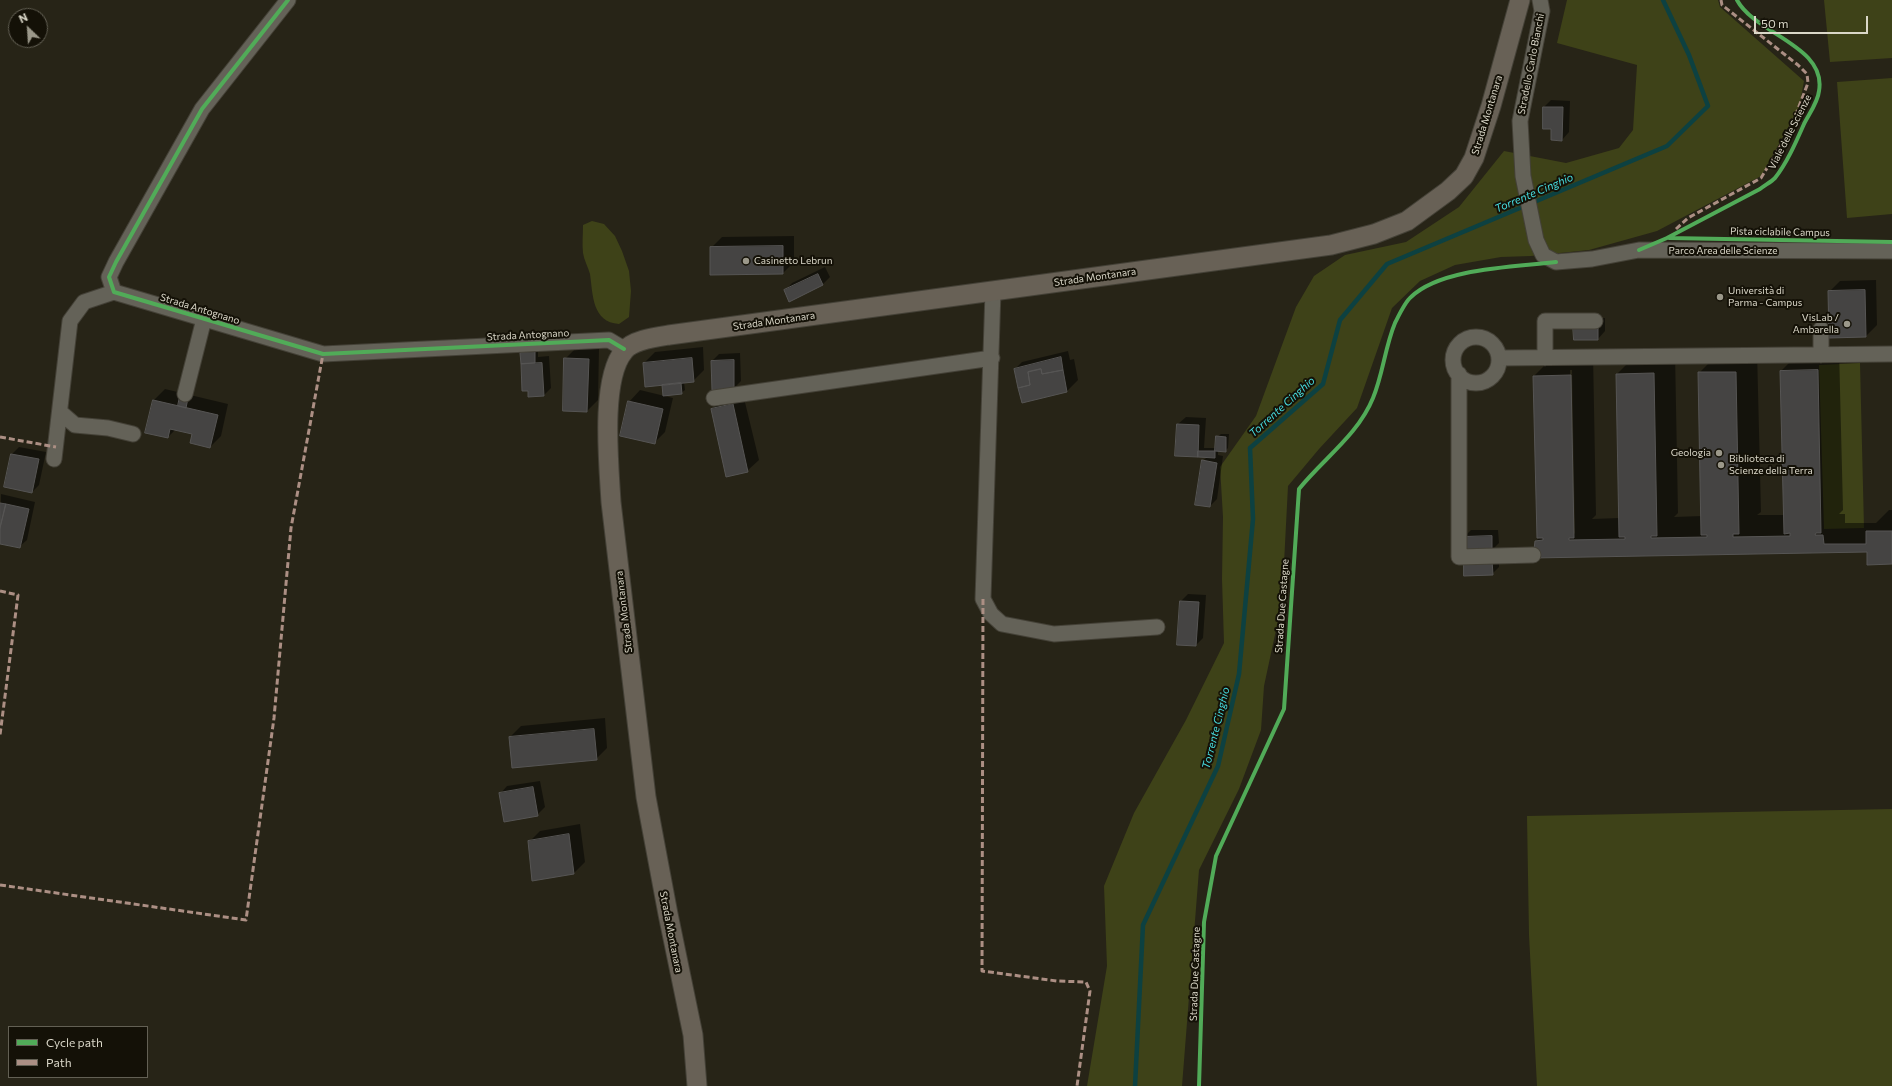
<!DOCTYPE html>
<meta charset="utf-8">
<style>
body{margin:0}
#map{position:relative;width:1892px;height:1086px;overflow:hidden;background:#272417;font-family:Commissioner,sans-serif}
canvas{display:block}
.legend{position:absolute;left:8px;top:1026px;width:140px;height:52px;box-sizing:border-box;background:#141107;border:1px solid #636054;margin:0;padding:5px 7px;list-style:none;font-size:12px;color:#dad7c8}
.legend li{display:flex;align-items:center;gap:8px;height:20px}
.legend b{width:20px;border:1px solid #636054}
.north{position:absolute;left:8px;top:8px;width:40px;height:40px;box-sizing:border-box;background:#141107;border:1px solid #636054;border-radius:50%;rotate:335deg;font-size:11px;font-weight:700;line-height:16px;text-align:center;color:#dad7c8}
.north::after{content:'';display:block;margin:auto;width:14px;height:18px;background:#9b988a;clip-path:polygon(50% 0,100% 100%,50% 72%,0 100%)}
.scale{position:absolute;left:1754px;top:16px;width:114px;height:18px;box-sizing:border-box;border:2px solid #dad7c8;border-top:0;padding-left:5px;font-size:12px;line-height:14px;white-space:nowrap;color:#dad7c8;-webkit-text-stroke:3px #141107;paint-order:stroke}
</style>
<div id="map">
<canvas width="1892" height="1086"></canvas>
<ul class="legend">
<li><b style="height:5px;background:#51ab58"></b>Cycle path</li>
<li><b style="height:5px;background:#ac8f84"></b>Path</li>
</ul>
<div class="north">N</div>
<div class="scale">50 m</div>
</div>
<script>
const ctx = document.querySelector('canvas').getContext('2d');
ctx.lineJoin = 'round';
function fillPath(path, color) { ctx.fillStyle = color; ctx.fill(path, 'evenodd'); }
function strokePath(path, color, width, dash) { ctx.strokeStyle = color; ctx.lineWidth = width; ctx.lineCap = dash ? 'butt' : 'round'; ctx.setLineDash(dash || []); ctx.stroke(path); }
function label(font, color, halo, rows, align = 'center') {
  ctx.font = font + ' Commissioner,sans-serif'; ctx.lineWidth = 4; ctx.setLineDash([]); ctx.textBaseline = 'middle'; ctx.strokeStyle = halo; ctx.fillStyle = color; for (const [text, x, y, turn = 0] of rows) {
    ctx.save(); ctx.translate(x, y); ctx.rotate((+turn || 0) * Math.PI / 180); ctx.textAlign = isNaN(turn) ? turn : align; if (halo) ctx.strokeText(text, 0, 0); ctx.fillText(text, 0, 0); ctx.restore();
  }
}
fillPath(new Path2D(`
 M 1567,0 L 1718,0 L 1720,7 L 1804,81 L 1799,108 L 1761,176 L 1657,231 L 1589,250 L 1531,256 L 1501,257 L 1455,265 L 1420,281 L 1392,308 L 1357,408 L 1319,449 L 1288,486 L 1282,602 L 1264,686 L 1261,730 L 1239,789 L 1199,870 L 1182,1086 L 1087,1086 L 1107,966 L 1104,886 L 1134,813 L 1186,720 L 1224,643 L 1222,579 L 1223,517 L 1220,467 L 1256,416 L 1296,307 L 1314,276 L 1345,255 L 1406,242 L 1459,207 L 1504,151 L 1566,163 L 1619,148 L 1633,130 L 1637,65 L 1557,43 Z
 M 1824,0 L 1892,0 L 1892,58 L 1830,62 Z
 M 1892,78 L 1892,214 L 1847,218 L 1837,82 Z
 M 592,221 L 604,224 L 615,236 L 622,251 L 629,271 L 631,291 L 629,317 L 619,324 C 592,322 593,295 590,274 C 588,267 584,260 583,253 C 582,244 583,234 583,225 Z
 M 1860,363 L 1864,528 L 1824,529 L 1819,365 Z
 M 1892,809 L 1892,1086 L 1537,1086 L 1529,935 L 1527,816 Z`), '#3e4218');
fillPath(new Path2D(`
 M 1551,100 L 1570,101 L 1569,132 L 1562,140 L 1552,128 L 1544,107 Z
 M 794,236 L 794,262 L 783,273 L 711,248 L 722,237 Z
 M 825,267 L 830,277 L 823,284 L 790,300 L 785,291 L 792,283 Z
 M 1876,280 L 1877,325 L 1866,336 L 1829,292 L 1840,281 Z
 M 1605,318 L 1605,331 L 1598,339 L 1581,319 Z
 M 703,347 L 704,370 L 693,381 L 684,382 L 685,390 L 681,393 L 663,386 L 644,363 L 655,352 Z
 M 576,348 L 599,349 L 598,400 L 587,411 L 565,359 Z
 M 1803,349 L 1839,349 L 1843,510 L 1839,514 L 1845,514 L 1845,523 L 1876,523 L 1889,510 L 1892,510 L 1892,563 L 1868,551 L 1536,541 L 1540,537 L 1534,376 L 1556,354 L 1593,353 L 1596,515 L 1592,519 L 1619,518 L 1617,374 L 1639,352 L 1675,352 L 1678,513 L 1674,517 L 1702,516 L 1699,373 L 1721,351 L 1757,350 L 1761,512 L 1757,515 L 1784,515 L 1781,371 ZM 1570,370 L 1572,370 L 1575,533 L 1573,535 Z
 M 524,350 L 538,350 L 538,357 L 549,356 L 551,388 L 544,395 L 529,396 L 529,390 L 523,390 L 521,354 Z
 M 1068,351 L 1070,360 L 1074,359 L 1078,380 L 1067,391 L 1015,369 L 1022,362 Z
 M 740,353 L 741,381 L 734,388 L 712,361 L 719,354 Z
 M 165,389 L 228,404 L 221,436 L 210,447 L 193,434 L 175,430 L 168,437 L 154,400 Z
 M 640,390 L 673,398 L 665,432 L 654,443 L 629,402 Z
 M 743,394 L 759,460 L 747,471 L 712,409 L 723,398 Z
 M 1186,417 L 1206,418 L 1204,448 L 1216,448 L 1217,437 L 1221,434 L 1229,434 L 1228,448 L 1225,451 L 1218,451 L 1218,455 L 1223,456 L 1217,499 L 1210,506 L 1203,461 L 1207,457 L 1176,455 L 1178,424 Z
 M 19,447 L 46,452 L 39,485 L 32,492 L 12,454 Z
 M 1,494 L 35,502 L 27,540 L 19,547 L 0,543 Z
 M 1471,530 L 1498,530 L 1499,543 L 1491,551 L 1464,537 Z
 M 1499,553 L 1499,567 L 1492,574 L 1465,561 Z
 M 1188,594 L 1206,595 L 1203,638 L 1196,645 L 1181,601 Z
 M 605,718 L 607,748 L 596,759 L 510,737 L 521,726 Z
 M 540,781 L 545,807 L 537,815 L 500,794 L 507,786 Z
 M 580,824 L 585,862 L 574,873 L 533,880 L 529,842 L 540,831 Z`), '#0007');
strokePath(new Path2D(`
 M 1135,1086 L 1143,925 L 1218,766 L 1239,674 L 1253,519 L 1250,448 L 1323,384 L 1340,320 L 1387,264 L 1667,146 L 1708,106 L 1689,55 L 1663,0`), '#0d4141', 4.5);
const building = new Path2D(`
 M 1543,107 L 1563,107 L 1562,141 L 1551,140 L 1551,129 L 1543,129 Z
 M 783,246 L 783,274 L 710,275 L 710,247 Z
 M 818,274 L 823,285 L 789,302 L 784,290 Z
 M 1865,290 L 1866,337 L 1829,338 L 1828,291 Z
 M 1573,325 L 1598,325 L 1598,340 L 1574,340 Z
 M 535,352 L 535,363 L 521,364 L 520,353 Z
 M 1061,357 L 1063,370 L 1042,374 L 1041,369 L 1028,372 L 1030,385 L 1018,388 L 1014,369 Z
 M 564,358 L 589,359 L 587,412 L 563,411 Z
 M 692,358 L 694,382 L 645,387 L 643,363 Z
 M 734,360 L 734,389 L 712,390 L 711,361 Z
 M 542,363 L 544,396 L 528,397 L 528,391 L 522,391 L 521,364 Z
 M 1041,369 L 1042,374 L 1063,370 L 1067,392 L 1022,403 L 1018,388 L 1030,385 L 1028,372 Z
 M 1818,370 L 1821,533 L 1816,533 L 1815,535 L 1823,535 L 1824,544 L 1866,544 L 1866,531 L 1892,531 L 1892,564 L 1867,565 L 1867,552 L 1533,558 L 1535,541 L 1543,540 L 1543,538 L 1537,538 L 1533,376 L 1571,375 L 1574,538 L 1569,538 L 1569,540 L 1625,539 L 1625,537 L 1619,537 L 1616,374 L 1654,373 L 1657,536 L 1651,536 L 1651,538 L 1707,537 L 1707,535 L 1701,535 L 1698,372 L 1736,372 L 1739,534 L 1733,534 L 1733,537 L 1790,536 L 1790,533 L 1784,534 L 1780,371 Z
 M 681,383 L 682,394 L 663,396 L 662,385 Z
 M 180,396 L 188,398 L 186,408 L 178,406 Z
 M 153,400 L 218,415 L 210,448 L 190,443 L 192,434 L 170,429 L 168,438 L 145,433 Z
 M 628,401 L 663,409 L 655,444 L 620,436 Z
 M 733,404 L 748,472 L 726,477 L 711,409 Z
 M 1177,424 L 1199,425 L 1198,457 L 1175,456 Z
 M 1216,436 L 1226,437 L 1226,452 L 1215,451 Z
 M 1198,451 L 1215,451 L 1215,458 L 1198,457 Z
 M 11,454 L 39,459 L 32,493 L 4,487 Z
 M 1202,460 L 1217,463 L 1210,507 L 1195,505 Z
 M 0,503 L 6,504 L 0,528 Z
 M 6,504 L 29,509 L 20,548 L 0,544 L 0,528 Z
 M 1492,536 L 1492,552 L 1463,552 L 1463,537 Z
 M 1464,560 L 1492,560 L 1493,575 L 1464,576 Z
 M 1180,601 L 1199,602 L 1196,646 L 1177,645 Z
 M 594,729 L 597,760 L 512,768 L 509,737 Z
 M 533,787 L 538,816 L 504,822 L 499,793 Z
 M 569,834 L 574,874 L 532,881 L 528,841 Z`);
fillPath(building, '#454443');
strokePath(building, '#565554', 1);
const minor = new Path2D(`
 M 288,0 L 202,109 L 116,262 L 109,277 L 114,292 L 323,354 L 609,340 L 624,349
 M 1540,0 L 1542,11 L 1520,121 L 1523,176 L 1536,240 L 1543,255 L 1556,262 L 1592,259 L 1639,250 L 1892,251
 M 993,291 L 983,599 L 991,614 L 1002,624 L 1054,634 L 1157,627
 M 1821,329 L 1821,355
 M1453 360a23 23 0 1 1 46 0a23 23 0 1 1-46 0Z
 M 1499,358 L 1892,354
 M 1545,358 L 1545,321 L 1595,321
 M 1459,374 L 1459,557 L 1533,555
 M 185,394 L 204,319
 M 714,398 L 992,358
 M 60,412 L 75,425 L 108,428 L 133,434
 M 54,459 L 70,321 L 84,302 L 114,292`);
const major = new Path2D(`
 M 697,1086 L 693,1035 L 668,914 L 646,797 L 611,502 C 609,466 600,379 624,351 C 632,340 656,337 669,335 L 1331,245 L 1374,234 L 1407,221 L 1448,191 L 1464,176 L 1474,158 L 1491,106 L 1520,0`);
strokePath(minor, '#444137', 17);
strokePath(major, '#444137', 21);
strokePath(minor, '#646258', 15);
strokePath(major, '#686156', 19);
strokePath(new Path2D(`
 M 1676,229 L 1688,218 L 1761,178 L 1789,132 L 1808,83 L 1807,74 L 1798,65 L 1722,5 L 1721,0
 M 0,437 L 56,447
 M 0,591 L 18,595 L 0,735
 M 983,599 L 982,971 L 1057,981 L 1086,982 L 1090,991 L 1077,1086
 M 0,885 L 246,920 L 274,718 L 291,528 L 323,354`), '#ac8f84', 3, [6, 3]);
strokePath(new Path2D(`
 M 288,0 L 202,109 L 116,262 L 109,277 L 114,292 L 323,354 L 609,340 L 624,349
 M 1669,238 L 1892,242
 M 1639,250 L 1667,238 L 1760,189 C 1765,185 1771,182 1775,178 C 1787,163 1796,142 1804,124 C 1809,114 1818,102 1819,91 C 1827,46 1755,34 1737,0
 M 1199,1086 L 1204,922 L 1216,856 L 1284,709 L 1299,489 C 1323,459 1358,435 1373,398 C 1383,374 1385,347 1395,323 C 1399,315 1405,302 1411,297 C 1441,268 1515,267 1556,262`), '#51ab58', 4);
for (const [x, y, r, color] of [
 [746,261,4,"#9b988a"],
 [1720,297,4,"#9b988a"],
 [1847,324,4,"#9b988a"],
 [1719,453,4,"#9b988a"],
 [1721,465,4,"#9b988a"]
]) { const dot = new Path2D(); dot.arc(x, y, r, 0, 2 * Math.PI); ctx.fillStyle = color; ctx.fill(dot); strokePath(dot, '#141107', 1.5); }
label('10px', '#dad7c8', '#141107', [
 ["Stradello Carlo Bianchi",1531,64,-79],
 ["Strada Montanara",1487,115,-73],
 ["Viale delle Scienze",1790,132,-63],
 ["Pista ciclabile Campus",1780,232,1],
 ["Parco Area delle Scienze",1723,251],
 ["Strada Montanara",1095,277,-8],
 ["Strada Antognano",200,309,17],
 ["Strada Montanara",774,321,-8],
 ["Strada Antognano",528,335,-3],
 ["Strada Due Castagne",1282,606,-86],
 ["Strada Montanara",624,612,-97],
 ["Strada Montanara",671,932,79],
 ["Strada Due Castagne",1195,974,-88]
]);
label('10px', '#dad7c8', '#141107', [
 ["Casinetto Lebrun",754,261],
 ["Università di",1728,291],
 ["Parma - Campus",1728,303],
 ["VisLab /",1839,318,"right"],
 ["Ambarella",1839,330,"right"],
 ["Geologia",1711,453,"right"],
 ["Biblioteca di",1729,459],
 ["Scienze della Terra",1729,471]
], 'left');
label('italic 11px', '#47dcdf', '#141107', [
 ["Torrente Cinghio",1534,193,-23],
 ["Torrente Cinghio",1282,407,-42],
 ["Torrente Cinghio",1216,728,-76]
]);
</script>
